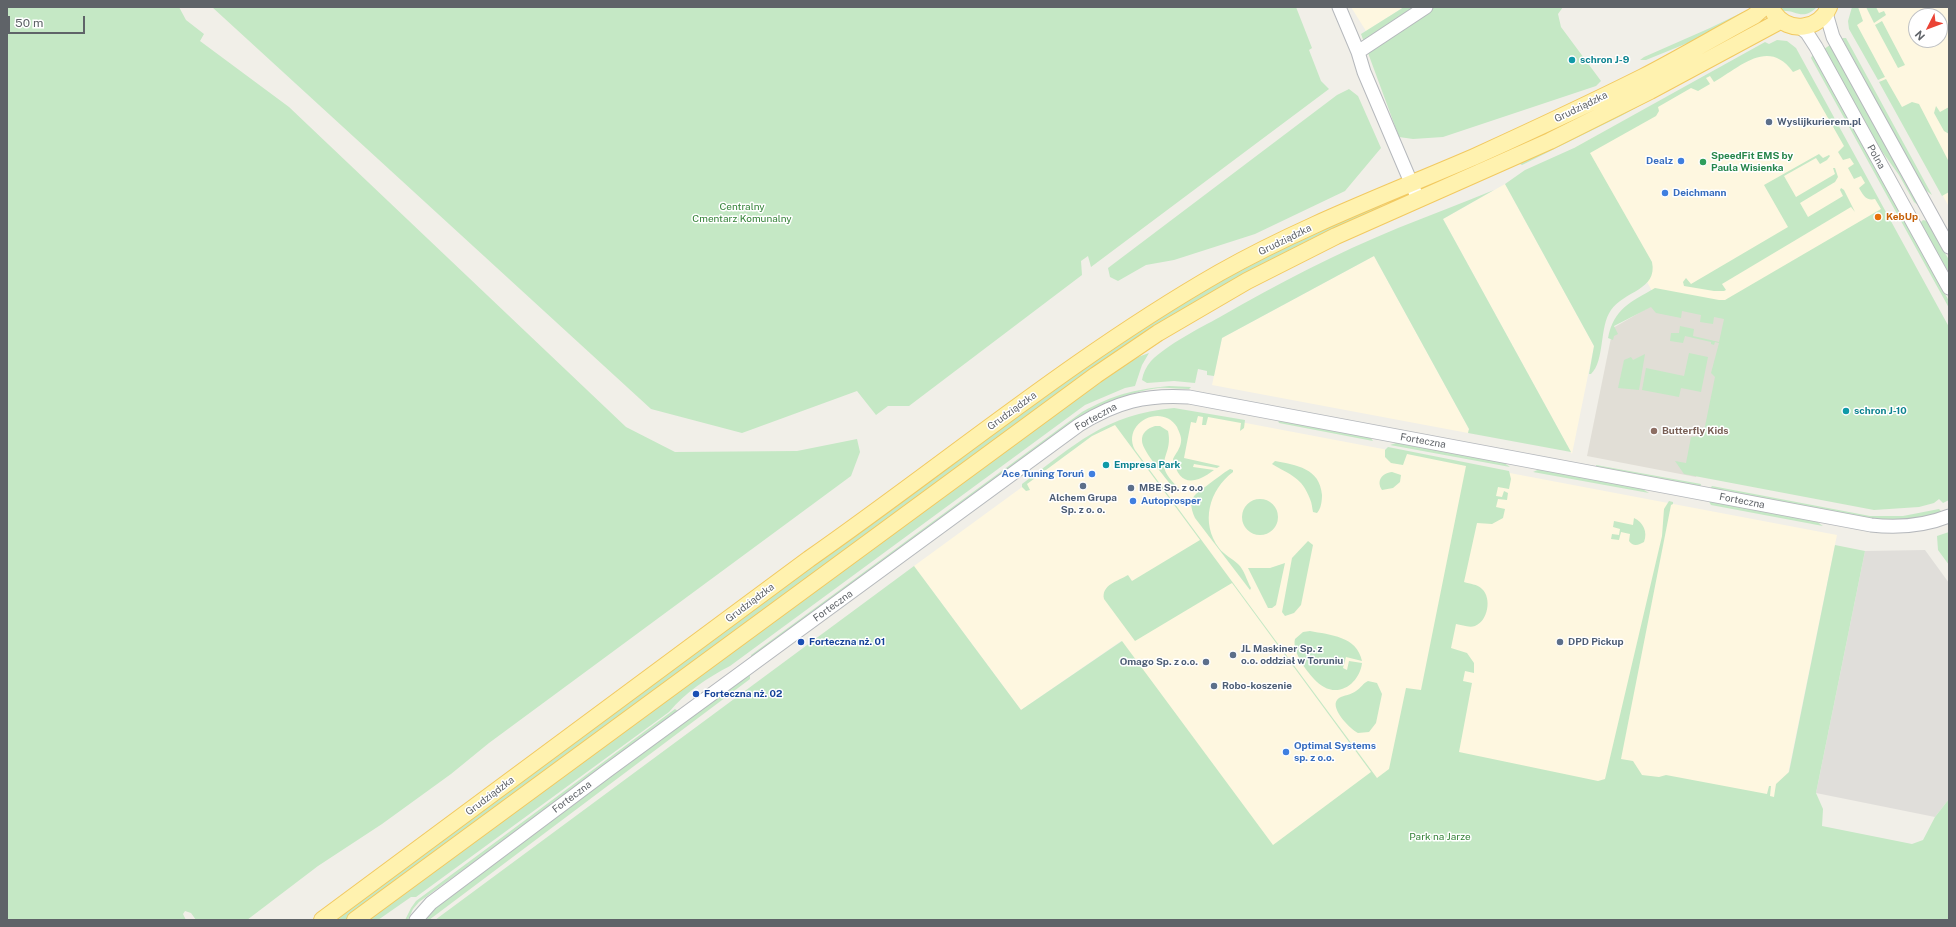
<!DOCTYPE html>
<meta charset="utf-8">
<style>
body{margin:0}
#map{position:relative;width:1956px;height:927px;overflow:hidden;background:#f1efe8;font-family:"Public Sans",sans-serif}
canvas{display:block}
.frame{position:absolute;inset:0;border:8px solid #5f6368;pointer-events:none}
.north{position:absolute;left:1908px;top:8px;width:40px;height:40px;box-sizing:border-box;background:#fff;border:1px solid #bfc1c3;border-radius:50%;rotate:228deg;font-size:11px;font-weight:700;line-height:16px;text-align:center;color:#5f6368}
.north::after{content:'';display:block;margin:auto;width:14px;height:18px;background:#ea4335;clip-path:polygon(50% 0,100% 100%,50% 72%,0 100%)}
.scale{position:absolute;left:8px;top:16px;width:77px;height:18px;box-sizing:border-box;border:2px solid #5f6368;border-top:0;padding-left:5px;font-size:12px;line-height:14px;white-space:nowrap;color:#5f6368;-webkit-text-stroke:3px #fff;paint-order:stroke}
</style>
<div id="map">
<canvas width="1956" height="927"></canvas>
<div class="frame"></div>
<div class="north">N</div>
<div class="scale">50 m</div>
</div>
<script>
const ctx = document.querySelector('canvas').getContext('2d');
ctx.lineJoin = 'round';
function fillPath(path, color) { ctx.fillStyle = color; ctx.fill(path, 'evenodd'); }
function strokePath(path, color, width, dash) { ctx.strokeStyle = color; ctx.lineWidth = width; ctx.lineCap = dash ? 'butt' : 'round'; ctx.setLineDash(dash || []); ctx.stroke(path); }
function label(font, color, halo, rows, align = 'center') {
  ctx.font = font + ' "Public Sans",sans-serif'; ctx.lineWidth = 3; ctx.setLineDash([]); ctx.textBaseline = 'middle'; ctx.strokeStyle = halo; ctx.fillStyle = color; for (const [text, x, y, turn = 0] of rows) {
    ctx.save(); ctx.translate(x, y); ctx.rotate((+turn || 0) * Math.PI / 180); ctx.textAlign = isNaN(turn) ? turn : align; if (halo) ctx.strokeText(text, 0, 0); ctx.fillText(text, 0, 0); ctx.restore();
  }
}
fillPath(new Path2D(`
 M 1351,7 L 1404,7 L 1366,31 Z
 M 1855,7 L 1949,7 L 1949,207 L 1851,26 ZM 1916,16 L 1940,16 L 1940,40 L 1916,40 Z
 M 1765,44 L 1795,53 L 1889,221 L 1732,316 L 1658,302 L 1574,148 Z
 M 1505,184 L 1594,346 L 1572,454 L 1443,219 Z
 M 1374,256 L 1469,429 L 1468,433 L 1212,385 L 1222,338 Z
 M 1193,413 L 1837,535 L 1779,818 L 1278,853 L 1121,641 L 1021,710 L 914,566 L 1092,436 L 1115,424 L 1154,414 Z`), '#fef7e0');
fillPath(new Path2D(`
 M 1925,550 L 1949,583 L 1949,799 L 1935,817 L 1816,793 L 1865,551 Z`), '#e0deda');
fillPath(new Path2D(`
 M 1658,302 L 1732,316 L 1696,477 L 1587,456 L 1613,328 Z`), '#e1ded6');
fillPath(new Path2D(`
 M 7,7 L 179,7 L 186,20 L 204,34 L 200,41 L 289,107 L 626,427 L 675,452 L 797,451 L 857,439 L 860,452 L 851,476 L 489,743 L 451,774 L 382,824 L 318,866 L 247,920 L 196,920 L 191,913 L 185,911 L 183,914 L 186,920 L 7,920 Z
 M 212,7 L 1296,7 L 1312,48 L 1309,50 L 1321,81 L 1329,89 L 1091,267 L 1088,256 L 1081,261 L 1082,275 L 909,406 L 888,406 L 876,415 L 857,391 L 742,433 L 651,409 Z
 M 1404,7 L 1563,7 L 1558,14 L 1561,27 L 1601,81 L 1596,86 L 1443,137 L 1413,139 L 1399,137 L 1361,34 Z
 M 1779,7 L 1817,7 C 1802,22 1796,9 1780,11 Z
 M 1852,7 L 1858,7 L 1863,21 L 1857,25 L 1885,77 L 1878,80 L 1849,29 L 1848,21 Z
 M 1866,7 L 1876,7 L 1879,13 L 1884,11 L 1886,15 L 1874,23 Z
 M 1743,12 L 1745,12 L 1717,31 L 1646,60 L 1640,60 L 1644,57 L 1710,28 Z
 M 1882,21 L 1905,65 L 1898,68 L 1875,25 Z
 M 1842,38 L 1846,38 L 1932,195 L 1924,189 Z
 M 1760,40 L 1621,116 L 1522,165 L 1516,162 Z
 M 1777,40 L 1787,41 L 1796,48 L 1949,327 L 1949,500 L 1943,503 L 1939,499 L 1934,503 L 1919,507 L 1874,510 L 1684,474 L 1675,461 L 1686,463 L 1691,437 L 1703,436 L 1715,377 L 1711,373 L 1719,343 L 1715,342 L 1714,345 L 1711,344 L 1711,342 L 1685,336 L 1683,343 L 1670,341 L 1671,333 L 1679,333 L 1680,326 L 1694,329 L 1693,336 L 1719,342 L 1724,319 L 1714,317 L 1713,324 L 1700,322 L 1701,315 L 1682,311 L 1681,318 L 1656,313 L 1651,307 L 1614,326 L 1618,334 L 1614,336 L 1613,340 L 1608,338 C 1614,308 1631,302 1655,288 L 1719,300 L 1725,300 L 1881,209 L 1875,199 C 1866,201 1863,195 1859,188 L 1865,183 L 1861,176 L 1854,179 L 1848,168 L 1854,164 L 1850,158 L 1843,160 L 1838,152 L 1844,146 L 1800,69 L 1793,72 C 1769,38 1741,66 1714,82 L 1710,76 L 1706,78 L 1710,84 L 1698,91 L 1691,88 L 1658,107 L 1659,111 L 1656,116 L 1590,153 L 1652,262 C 1658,290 1624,291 1611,310 C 1599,327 1605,361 1591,374 L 1589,374 L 1594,346 L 1505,184 L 1525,170 L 1574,148 L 1765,42 L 1769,44 Z
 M 1830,45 L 1919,206 L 1914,202 L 1899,175 L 1873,139 L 1824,49 Z
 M 1813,54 L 1949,301 L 1949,308 L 1811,58 Z
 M 1886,79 L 1902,107 L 1912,102 L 1919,104 L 1949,162 L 1949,192 L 1942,196 L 1879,82 Z
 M 1349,89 L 1358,96 L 1381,148 L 1345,191 L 1255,234 L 1174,260 L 1146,265 L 1118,281 L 1110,277 L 1108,268 L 1337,95 Z
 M 1936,106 L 1940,112 L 1949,107 L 1949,134 L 1944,131 L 1934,113 Z
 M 1819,154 L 1823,158 L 1829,155 L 1830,156 L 1827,160 L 1820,164 L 1816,158 L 1784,176 L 1796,197 L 1835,174 L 1833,168 L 1835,168 L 1838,177 L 1835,182 L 1800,203 L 1808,217 L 1843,196 L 1840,190 L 1841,188 L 1844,190 L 1855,212 L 1851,207 L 1722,284 L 1726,290 L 1724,291 L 1714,291 L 1684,286 L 1683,282 L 1686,278 L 1691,284 L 1788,227 L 1764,185 Z
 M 1494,190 L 1443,219 L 1571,452 L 1468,433 L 1469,429 L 1374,256 L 1222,338 L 1214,376 L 1207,375 L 1207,371 L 1198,369 L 1195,383 L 1174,381 L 1147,383 L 1142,380 C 1143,373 1146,367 1151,361 C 1168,344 1198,329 1220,317 C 1277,284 1337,253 1398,228 C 1430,215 1463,203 1494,190 Z
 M 1379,205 L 1381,207 L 1378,210 L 1317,236 L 1237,278 L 1149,331 L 346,920 L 331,920 L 983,439 L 1154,319 L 1254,262 L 1361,211 Z
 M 1923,220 L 1927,221 L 1949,260 L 1949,272 L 1939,257 L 1920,223 Z
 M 1149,353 L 1142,365 L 1135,386 L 1125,388 L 1085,405 L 730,666 C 707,678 686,692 669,712 L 416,897 L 411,897 L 378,920 L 366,920 L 1127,361 Z
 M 1689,353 L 1708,357 L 1701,392 L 1681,388 L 1679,397 L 1642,390 L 1646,368 L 1684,376 Z
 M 1645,354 L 1639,390 L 1618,388 L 1624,360 L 1631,357 L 1633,360 Z
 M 1169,386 L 1191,387 L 1189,389 C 1179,389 1167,387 1158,388 C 1134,391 1112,401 1090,411 L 752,658 L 751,655 L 1082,412 C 1115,394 1132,390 1169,386 Z
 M 1174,408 L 1245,420 L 1244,428 L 1240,431 L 1241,423 L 1208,417 L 1206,425 L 1202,425 L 1203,417 L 1198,416 L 1196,423 L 1191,422 L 1184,458 L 1220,466 L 1217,468 L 1194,464 L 1193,467 L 1214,470 C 1194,485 1179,486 1173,459 C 1176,453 1180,449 1181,442 C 1182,437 1179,432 1177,427 C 1161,402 1121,424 1135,450 L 1377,778 L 1389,769 L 1406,688 L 1421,690 L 1466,466 L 1407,454 L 1403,465 L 1391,463 L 1385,457 L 1385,450 L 1388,447 L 1509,471 L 1511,479 L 1509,489 L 1498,487 L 1496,496 L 1502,497 L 1504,491 L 1508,493 L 1507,500 L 1498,499 L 1496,507 L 1505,509 L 1503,518 L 1492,524 L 1477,523 L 1464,582 C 1470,584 1477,584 1482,589 C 1492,598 1488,621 1475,626 C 1469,628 1462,625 1456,624 L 1451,648 L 1467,653 L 1474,663 L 1474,673 L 1465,671 L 1463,681 L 1472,683 L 1459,752 L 1598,781 L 1605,779 L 1662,536 L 1664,509 L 1669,501 L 1673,502 L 1673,504 L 1671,505 L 1621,759 L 1633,761 L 1642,775 L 1659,777 L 1666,775 L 1767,794 L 1769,786 L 1771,786 L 1770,796 L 1774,797 L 1776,784 L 1789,772 L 1835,545 L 1865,551 L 1816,793 L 1823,809 L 1822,826 L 1912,844 L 1923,840 L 1935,817 L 1949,799 L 1949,920 L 435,920 L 914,566 L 1021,710 L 1122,641 L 1273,845 L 1371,772 L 1232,583 L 1135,641 L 1104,599 C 1101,585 1118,581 1128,575 L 1132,581 L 1200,540 L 1115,425 L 1092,436 L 1027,484 L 1030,490 L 1026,491 L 1022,487 L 1022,484 C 1075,445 1105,414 1174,408 Z
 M 1277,418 L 1370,437 L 1373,441 L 1279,423 Z
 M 1155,426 L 1160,426 L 1168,431 C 1174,458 1149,461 1180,489 L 1180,492 L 1176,491 C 1169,482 1142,451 1142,441 C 1141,433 1148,428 1155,426 Z
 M 1399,442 L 1503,462 L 1510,467 L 1390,445 Z
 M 1275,461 C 1296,465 1320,468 1322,495 C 1322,501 1321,509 1317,513 L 1313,512 C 1312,508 1312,503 1310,499 C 1302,477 1290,475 1272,464 Z
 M 1596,465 L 1701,484 L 1700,488 L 1596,468 Z
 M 1542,468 L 1641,488 L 1649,493 L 1533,472 Z
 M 1230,469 L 1233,470 L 1233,472 C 1209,490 1200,523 1219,548 C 1224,555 1232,558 1238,564 C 1244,569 1247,581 1251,588 L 1250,590 L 1195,518 C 1186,497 1195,495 1209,484 C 1216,479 1223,473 1230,469 Z
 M 1392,472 L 1401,475 L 1400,482 L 1393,488 L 1382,490 C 1376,481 1382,473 1392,472 Z
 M 1712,486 L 1870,516 L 1903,516 L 1939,509 L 1942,512 C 1922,519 1902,520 1880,520 L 1709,490 Z
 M1242 517a18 18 0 1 1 36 0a18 18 0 1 1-36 0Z
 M 1708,500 L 1816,521 L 1823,526 L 1711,505 Z
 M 1634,518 C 1643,522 1648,532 1644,542 C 1639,545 1633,547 1629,541 L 1630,534 L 1621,532 L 1619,540 L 1611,539 L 1612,534 L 1619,535 L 1620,529 L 1613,527 L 1614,521 L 1633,525 Z
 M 1949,532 L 1949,565 L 1938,550 L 1937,536 Z
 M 1308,541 L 1313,545 L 1301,605 L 1294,613 L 1285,616 L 1282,612 L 1292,558 Z
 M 1285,563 L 1276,605 L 1272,608 L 1268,608 L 1248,568 L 1270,568 Z
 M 1310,631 C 1330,635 1357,636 1362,661 L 1346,657 L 1343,668 L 1347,670 L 1349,661 L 1362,663 C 1360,681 1342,697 1324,687 C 1312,681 1291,652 1295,639 L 1303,632 Z
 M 750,673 L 750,679 L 429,920 L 424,920 L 440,903 Z
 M 1368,681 L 1377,683 L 1382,694 L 1376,723 L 1369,732 L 1358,733 C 1350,729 1327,706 1339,698 C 1344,695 1351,695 1356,691 C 1361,688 1363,683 1368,681 Z
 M 675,709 L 678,711 L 672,718 L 419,902 L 413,909 L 408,920 L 405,920 L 411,908 L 416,901 Z`), '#c5e8c5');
const minor = new Path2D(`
 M 1339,7 L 1358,52 L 1364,72 L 1418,199
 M 1826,13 L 1833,37 L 1949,247
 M 1801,28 L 1807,33 L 1816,47 L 1949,288
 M 1358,52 L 1426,7
 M 416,920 L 431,903 L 607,771 L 1079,425 C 1116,402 1146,394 1189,397 L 1871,525 C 1898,528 1924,526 1949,516`);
const major = new Path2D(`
 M 1774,13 C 1789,34 1819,30 1829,7
 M 322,920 L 809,559 C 945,464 1074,356 1219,273 C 1300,227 1388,194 1474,157 C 1531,131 1587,105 1643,77 C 1680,58 1717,36 1754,16 L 1764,7
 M 355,920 L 1096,375 L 1158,333 L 1247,281 L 1336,236 L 1550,141 L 1650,91 L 1780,21`);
strokePath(minor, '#b5b8bc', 15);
strokePath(major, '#f2c960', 18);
strokePath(minor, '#fff', 13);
strokePath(major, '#fff2af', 16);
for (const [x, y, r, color] of [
 [1572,60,4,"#0f9aa8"],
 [1769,122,4,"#5c6f8a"],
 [1681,161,4,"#3f7fe0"],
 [1703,162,4,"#2e9e5b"],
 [1665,193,4,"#3f7fe0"],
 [1878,217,4,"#e8710a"],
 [1846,411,4,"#0f9aa8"],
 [1654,431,4,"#8d6e63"],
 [1106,465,4,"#0f9aa8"],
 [1092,474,4,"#3f7fe0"],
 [1083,486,4,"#5c6f8a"],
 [1131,488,4,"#5c6f8a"],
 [1133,501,4,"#3f7fe0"],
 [801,642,4,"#1a4fb4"],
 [1560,642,4,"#5c6f8a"],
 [1233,655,4,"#5c6f8a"],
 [1206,662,4,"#5c6f8a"],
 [1214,686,4,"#5c6f8a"],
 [696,694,4,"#1a4fb4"],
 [1286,752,4,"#3f7fe0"]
]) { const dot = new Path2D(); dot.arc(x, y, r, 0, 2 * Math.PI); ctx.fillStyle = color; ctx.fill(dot); strokePath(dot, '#fff', 1.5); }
label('bold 10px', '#0d838f', '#fff', [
 ["schron J-9",1580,60],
 ["schron J-10",1854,411],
 ["Empresa Park",1114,465]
], 'left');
label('10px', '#5f6368', '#fff', [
 ["Grudziądzka",1581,107,-26],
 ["Polna",1876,157,61],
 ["Grudziądzka",1285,240,-26],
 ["Grudziądzka",1012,411,-36],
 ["Forteczna",1096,417,-29],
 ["Forteczna",1423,441,10],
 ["Forteczna",1742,501,11],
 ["Grudziądzka",750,603,-37],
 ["Forteczna",833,606,-36],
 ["Grudziądzka",490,796,-37],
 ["Forteczna",572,797,-37]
]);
label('bold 10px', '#4e5e75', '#fff', [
 ["Wyslijkurierem.pl",1777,122],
 ["MBE Sp. z o.o",1139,488],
 ["Alchem Grupa",1083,498,"center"],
 ["Sp. z o. o.",1083,510,"center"],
 ["DPD Pickup",1568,642],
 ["JL Maskiner Sp. z",1241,649],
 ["o.o. oddział w Toruniu",1241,661],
 ["Omago Sp. z o.o.",1198,662,"right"],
 ["Robo-koszenie",1222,686]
], 'left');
label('bold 10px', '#27864d', '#fff', [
 ["SpeedFit EMS by",1711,156],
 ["Paula Wisienka",1711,168]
], 'left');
label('bold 10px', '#366cbe', '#fff', [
 ["Dealz",1673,161,"right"],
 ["Deichmann",1673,193],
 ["Ace Tuning Toruń",1084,474,"right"],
 ["Autoprosper",1141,501],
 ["Optimal Systems",1294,746],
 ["sp. z o.o.",1294,758]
], 'left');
label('10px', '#348238', '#fff', [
 ["Centralny",742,207],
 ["Cmentarz Komunalny",742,219],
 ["Park na Jarze",1440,837]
]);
label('bold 10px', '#c56008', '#fff', [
 ["KebUp",1886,217]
], 'left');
label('bold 10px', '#785e54', '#fff', [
 ["Butterfly Kids",1662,431]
], 'left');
label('bold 10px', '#164399', '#fff', [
 ["Forteczna nż. 01",809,642],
 ["Forteczna nż. 02",704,694]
], 'left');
</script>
